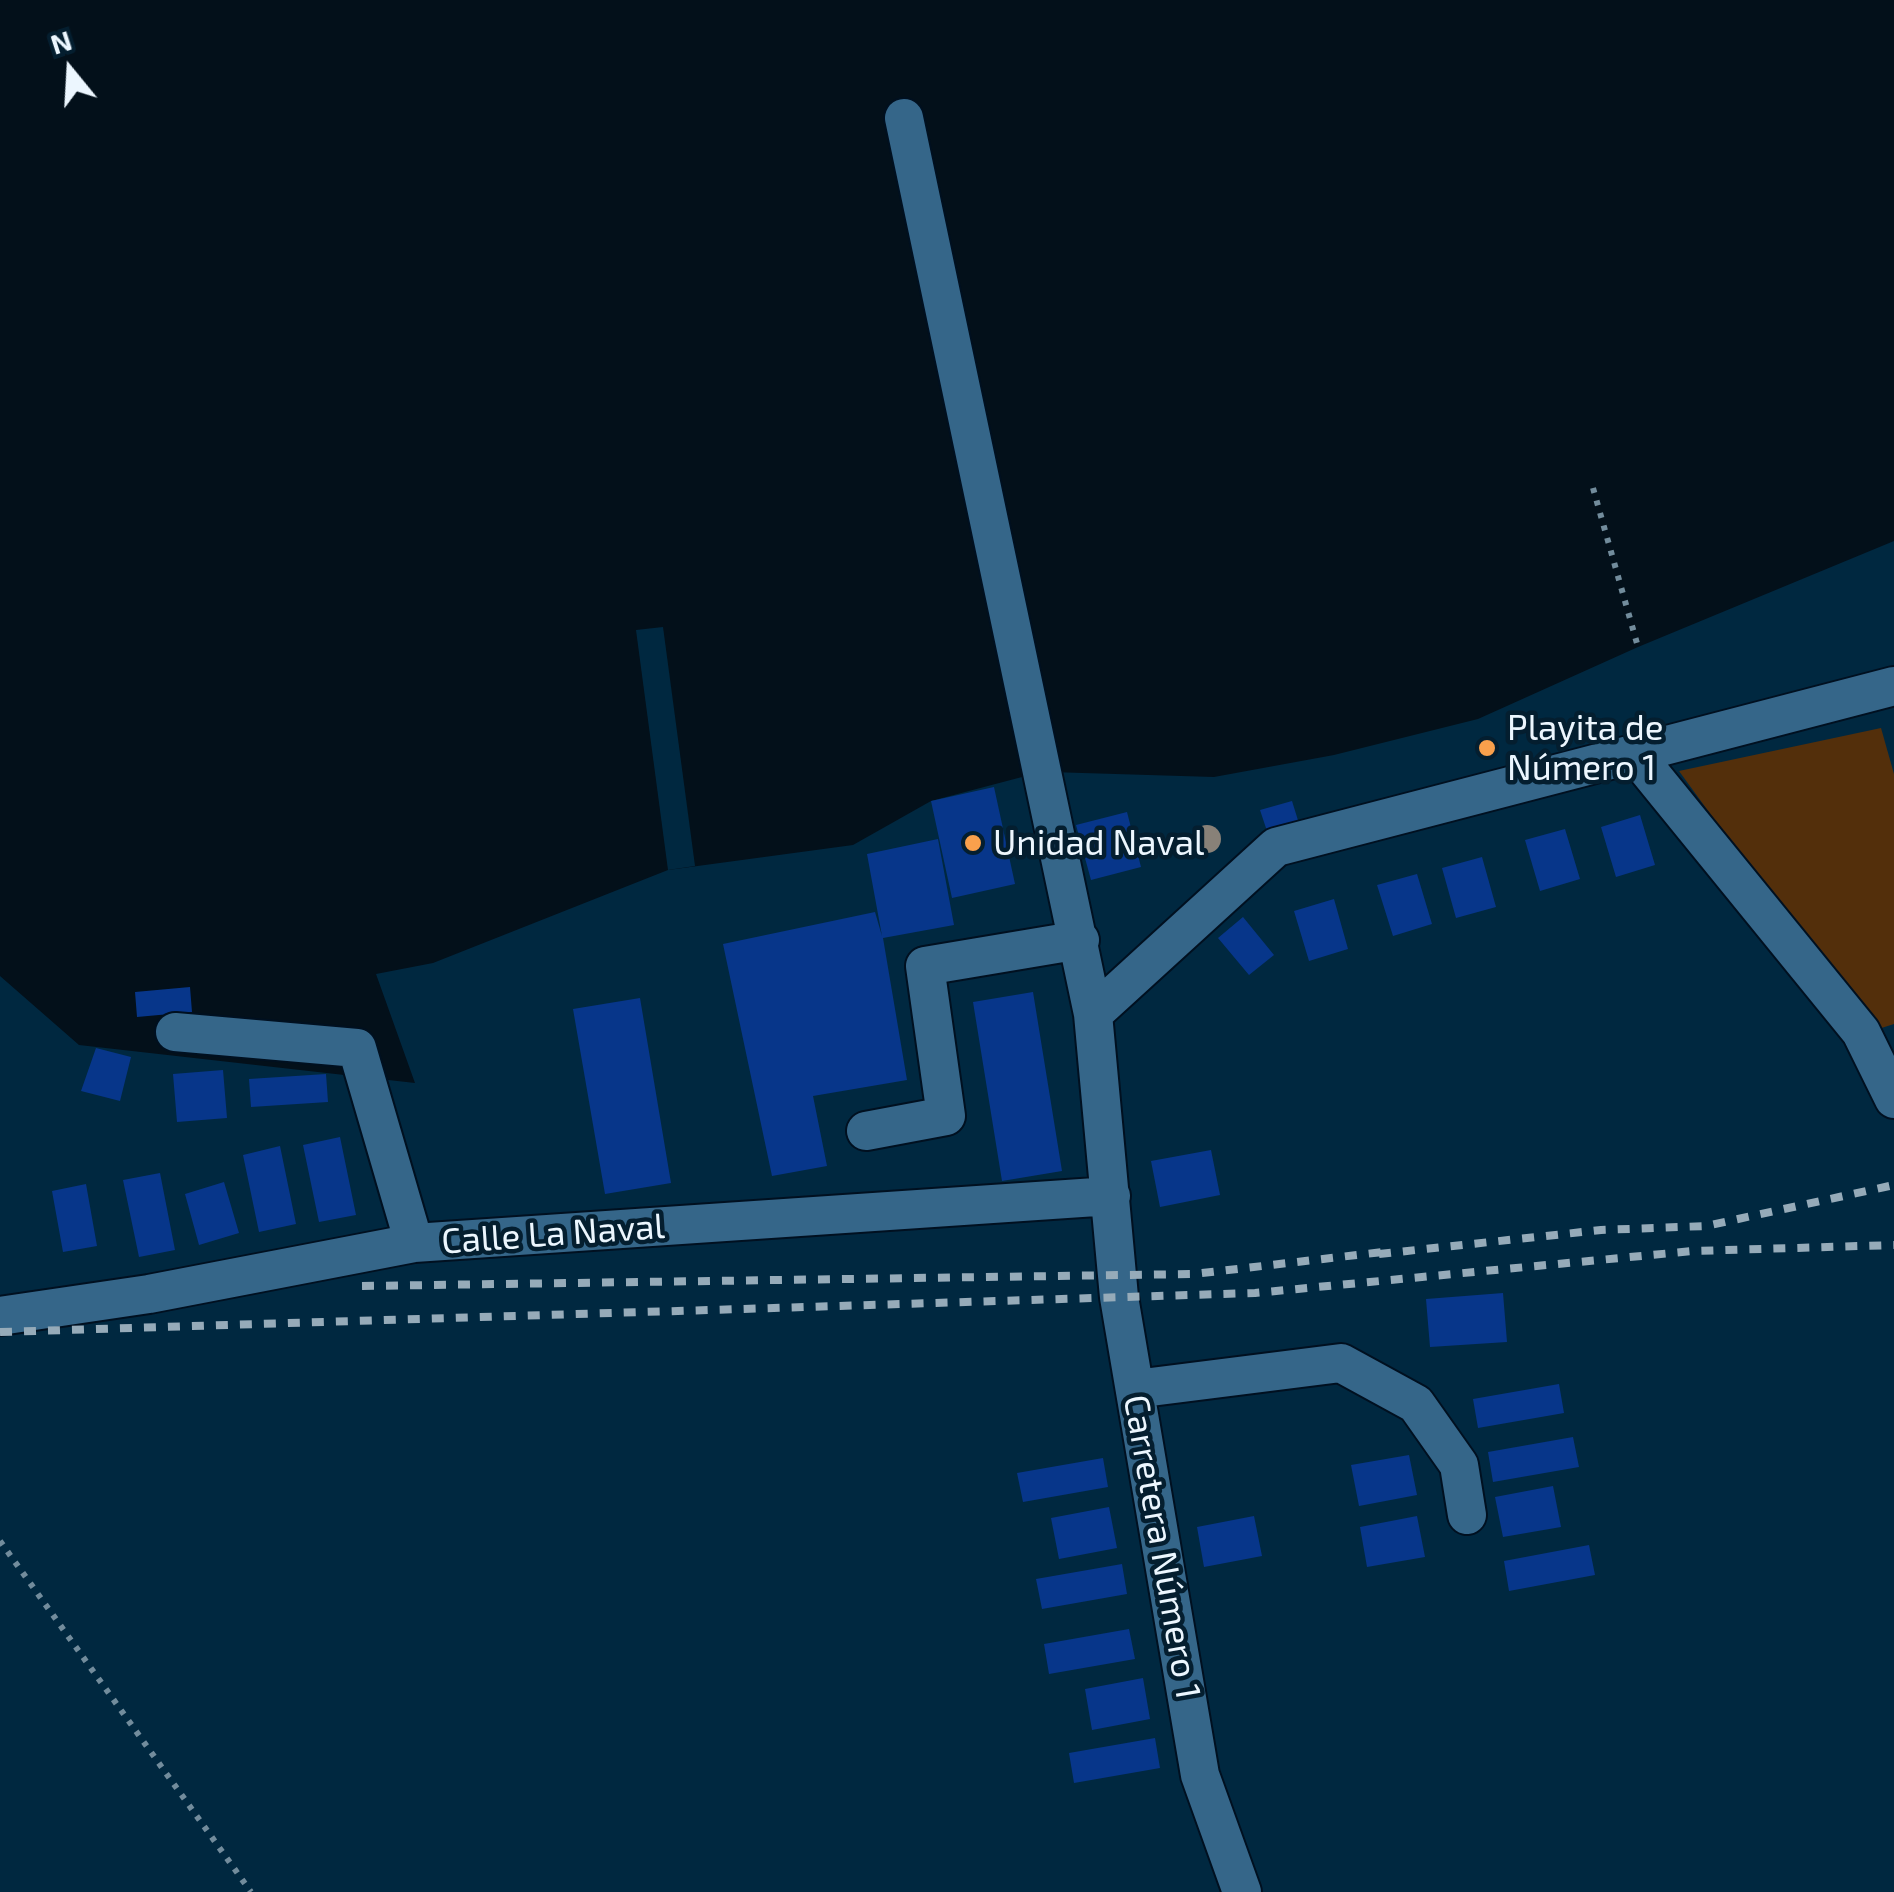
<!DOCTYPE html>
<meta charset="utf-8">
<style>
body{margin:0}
#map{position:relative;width:1894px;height:1892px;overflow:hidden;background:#002840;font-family:"Exo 2",sans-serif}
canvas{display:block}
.north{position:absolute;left:20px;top:20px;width:100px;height:100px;-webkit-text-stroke:8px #041e2f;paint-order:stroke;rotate:342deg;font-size:28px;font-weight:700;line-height:40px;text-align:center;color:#ecf6fe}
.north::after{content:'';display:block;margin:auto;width:35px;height:45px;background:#ecf6fe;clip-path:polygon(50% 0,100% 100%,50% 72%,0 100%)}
</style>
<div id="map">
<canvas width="1894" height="1892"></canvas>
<div class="north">N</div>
</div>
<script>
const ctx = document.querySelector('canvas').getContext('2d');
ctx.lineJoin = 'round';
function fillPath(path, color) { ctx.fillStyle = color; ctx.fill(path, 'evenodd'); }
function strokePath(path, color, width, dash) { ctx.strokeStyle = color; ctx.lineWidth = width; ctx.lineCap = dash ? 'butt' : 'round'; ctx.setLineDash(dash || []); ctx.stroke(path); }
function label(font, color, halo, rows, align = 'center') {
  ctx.font = font + ' "Exo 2",sans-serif'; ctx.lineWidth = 9; ctx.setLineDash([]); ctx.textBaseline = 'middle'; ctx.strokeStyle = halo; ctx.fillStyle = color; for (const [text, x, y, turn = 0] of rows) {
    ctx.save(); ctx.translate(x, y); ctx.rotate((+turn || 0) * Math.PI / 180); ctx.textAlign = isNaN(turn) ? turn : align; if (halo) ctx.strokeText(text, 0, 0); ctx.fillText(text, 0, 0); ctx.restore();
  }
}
fillPath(new Path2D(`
 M 1881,728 L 1894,774 L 1894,1024 L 1869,1032 L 1679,771 Z`), '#532f0b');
fillPath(new Path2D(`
 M 0,0 L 1894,0 L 1894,541 L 1638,647 L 1478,719 L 1334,755 L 1214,777 L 1050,772 L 1022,777 L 931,801 L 853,845 L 668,870 L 433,963 L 376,974 L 415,1083 L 79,1045 L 0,976 Z`), '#03101a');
fillPath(new Path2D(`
 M 663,627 L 695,866 L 668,870 L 636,630 Z`), '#002840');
fillPath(new Path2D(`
 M 994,787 L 1015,884 L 952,898 L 931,801 Z
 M 1292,801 L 1301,830 L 1270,840 L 1260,810 Z
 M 1127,812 L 1141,867 L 1091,880 L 1076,825 Z
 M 1640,815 L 1655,865 L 1616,877 L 1601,827 Z
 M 1565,829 L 1580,879 L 1540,891 L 1525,840 Z
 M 938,839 L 954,925 L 883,938 L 907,1080 L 813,1096 L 827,1166 L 772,1176 L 723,944 L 875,912 L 882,936 L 867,854 Z
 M 1482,857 L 1496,907 L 1456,918 L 1442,868 Z
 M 1417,874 L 1432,924 L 1393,936 L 1377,885 Z
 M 1334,899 L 1348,949 L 1309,961 L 1294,911 Z
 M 1243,917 L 1274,955 L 1249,975 L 1218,938 Z
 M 190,987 L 192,1012 L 137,1017 L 135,992 Z
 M 1033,992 L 1062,1171 L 1002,1181 L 973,1002 Z
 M 640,998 L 671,1183 L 605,1194 L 573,1009 Z
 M 96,1048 L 131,1057 L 120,1101 L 81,1091 Z
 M 223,1070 L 227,1118 L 177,1122 L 173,1074 Z
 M 326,1074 L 328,1102 L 251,1107 L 249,1079 Z
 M 340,1137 L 356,1215 L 319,1222 L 303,1145 Z
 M 280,1146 L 296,1224 L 259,1232 L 243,1155 Z
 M 1211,1150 L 1220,1195 L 1160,1207 L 1151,1161 Z
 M 160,1173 L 175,1250 L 139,1257 L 123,1180 Z
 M 224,1182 L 239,1233 L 199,1245 L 185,1194 Z
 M 86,1184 L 97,1246 L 63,1252 L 52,1191 Z
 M 1503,1293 L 1507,1342 L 1430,1347 L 1426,1299 Z
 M 1559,1384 L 1564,1413 L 1478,1428 L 1473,1399 Z
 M 1573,1437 L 1579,1467 L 1493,1482 L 1488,1452 Z
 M 1409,1455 L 1417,1495 L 1359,1506 L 1351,1465 Z
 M 1103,1458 L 1108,1487 L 1023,1502 L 1017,1473 Z
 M 1553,1486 L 1561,1527 L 1503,1537 L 1495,1497 Z
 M 1109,1507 L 1117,1548 L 1059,1559 L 1051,1518 Z
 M 1254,1516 L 1262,1556 L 1204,1567 L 1197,1527 Z
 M 1417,1516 L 1425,1557 L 1367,1567 L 1360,1527 Z
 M 1589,1545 L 1595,1575 L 1509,1591 L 1504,1561 Z
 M 1122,1564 L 1127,1594 L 1042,1609 L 1036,1579 Z
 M 1129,1629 L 1135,1659 L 1049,1674 L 1044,1644 Z
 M 1143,1678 L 1150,1719 L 1092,1730 L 1085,1689 Z
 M 1155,1738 L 1160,1768 L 1074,1783 L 1069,1753 Z`), '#07368a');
const minor = new Path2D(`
 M 904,118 L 1093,1014
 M 1634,753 L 1861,1032 L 1894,1099
 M 175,1032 L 357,1048 L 414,1243
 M 866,1131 L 946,1116 L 925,966 L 1080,940
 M 0,1316 L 149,1294 L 414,1243 L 1111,1196
 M 1135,1389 L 1341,1363 L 1416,1404 L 1459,1465 L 1467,1515
 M 1242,1892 L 1200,1775 L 1119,1297 L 1093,1014 L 1276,847 L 1894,686`);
strokePath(minor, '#001020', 42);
strokePath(new Path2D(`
 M 1593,488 L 1638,647
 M 0,1541 L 251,1892`), '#728c9c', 6, [5, 8]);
strokePath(minor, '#356689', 38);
strokePath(new Path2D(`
 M 1379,1254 L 1601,1230 L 1706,1226 L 1894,1185
 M 362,1286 L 1194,1274 L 1391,1251
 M 0,1332 L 1255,1293 L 1693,1251 L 1894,1245`), '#96abb9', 8, [12, 12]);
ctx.fillStyle = '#888178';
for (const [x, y] of [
 [1207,839]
]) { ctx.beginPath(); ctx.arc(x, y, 14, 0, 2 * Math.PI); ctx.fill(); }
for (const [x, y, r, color] of [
 [1487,748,10,"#f9a04c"],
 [973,843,10,"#f9a04c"]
]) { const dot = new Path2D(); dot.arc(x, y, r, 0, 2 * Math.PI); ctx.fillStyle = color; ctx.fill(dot); strokePath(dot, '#041e2f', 4); }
label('35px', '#ecf6fe', '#041e2f', [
 ["Playita de",1507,728],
 ["Número 1",1507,768],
 ["Unidad Naval",993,843]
], 'left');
label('35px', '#ecf6fe', '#041e2f', [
 ["Calle La Naval",553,1234,-4],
 ["Carretera Número 1",1162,1547,80]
]);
</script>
